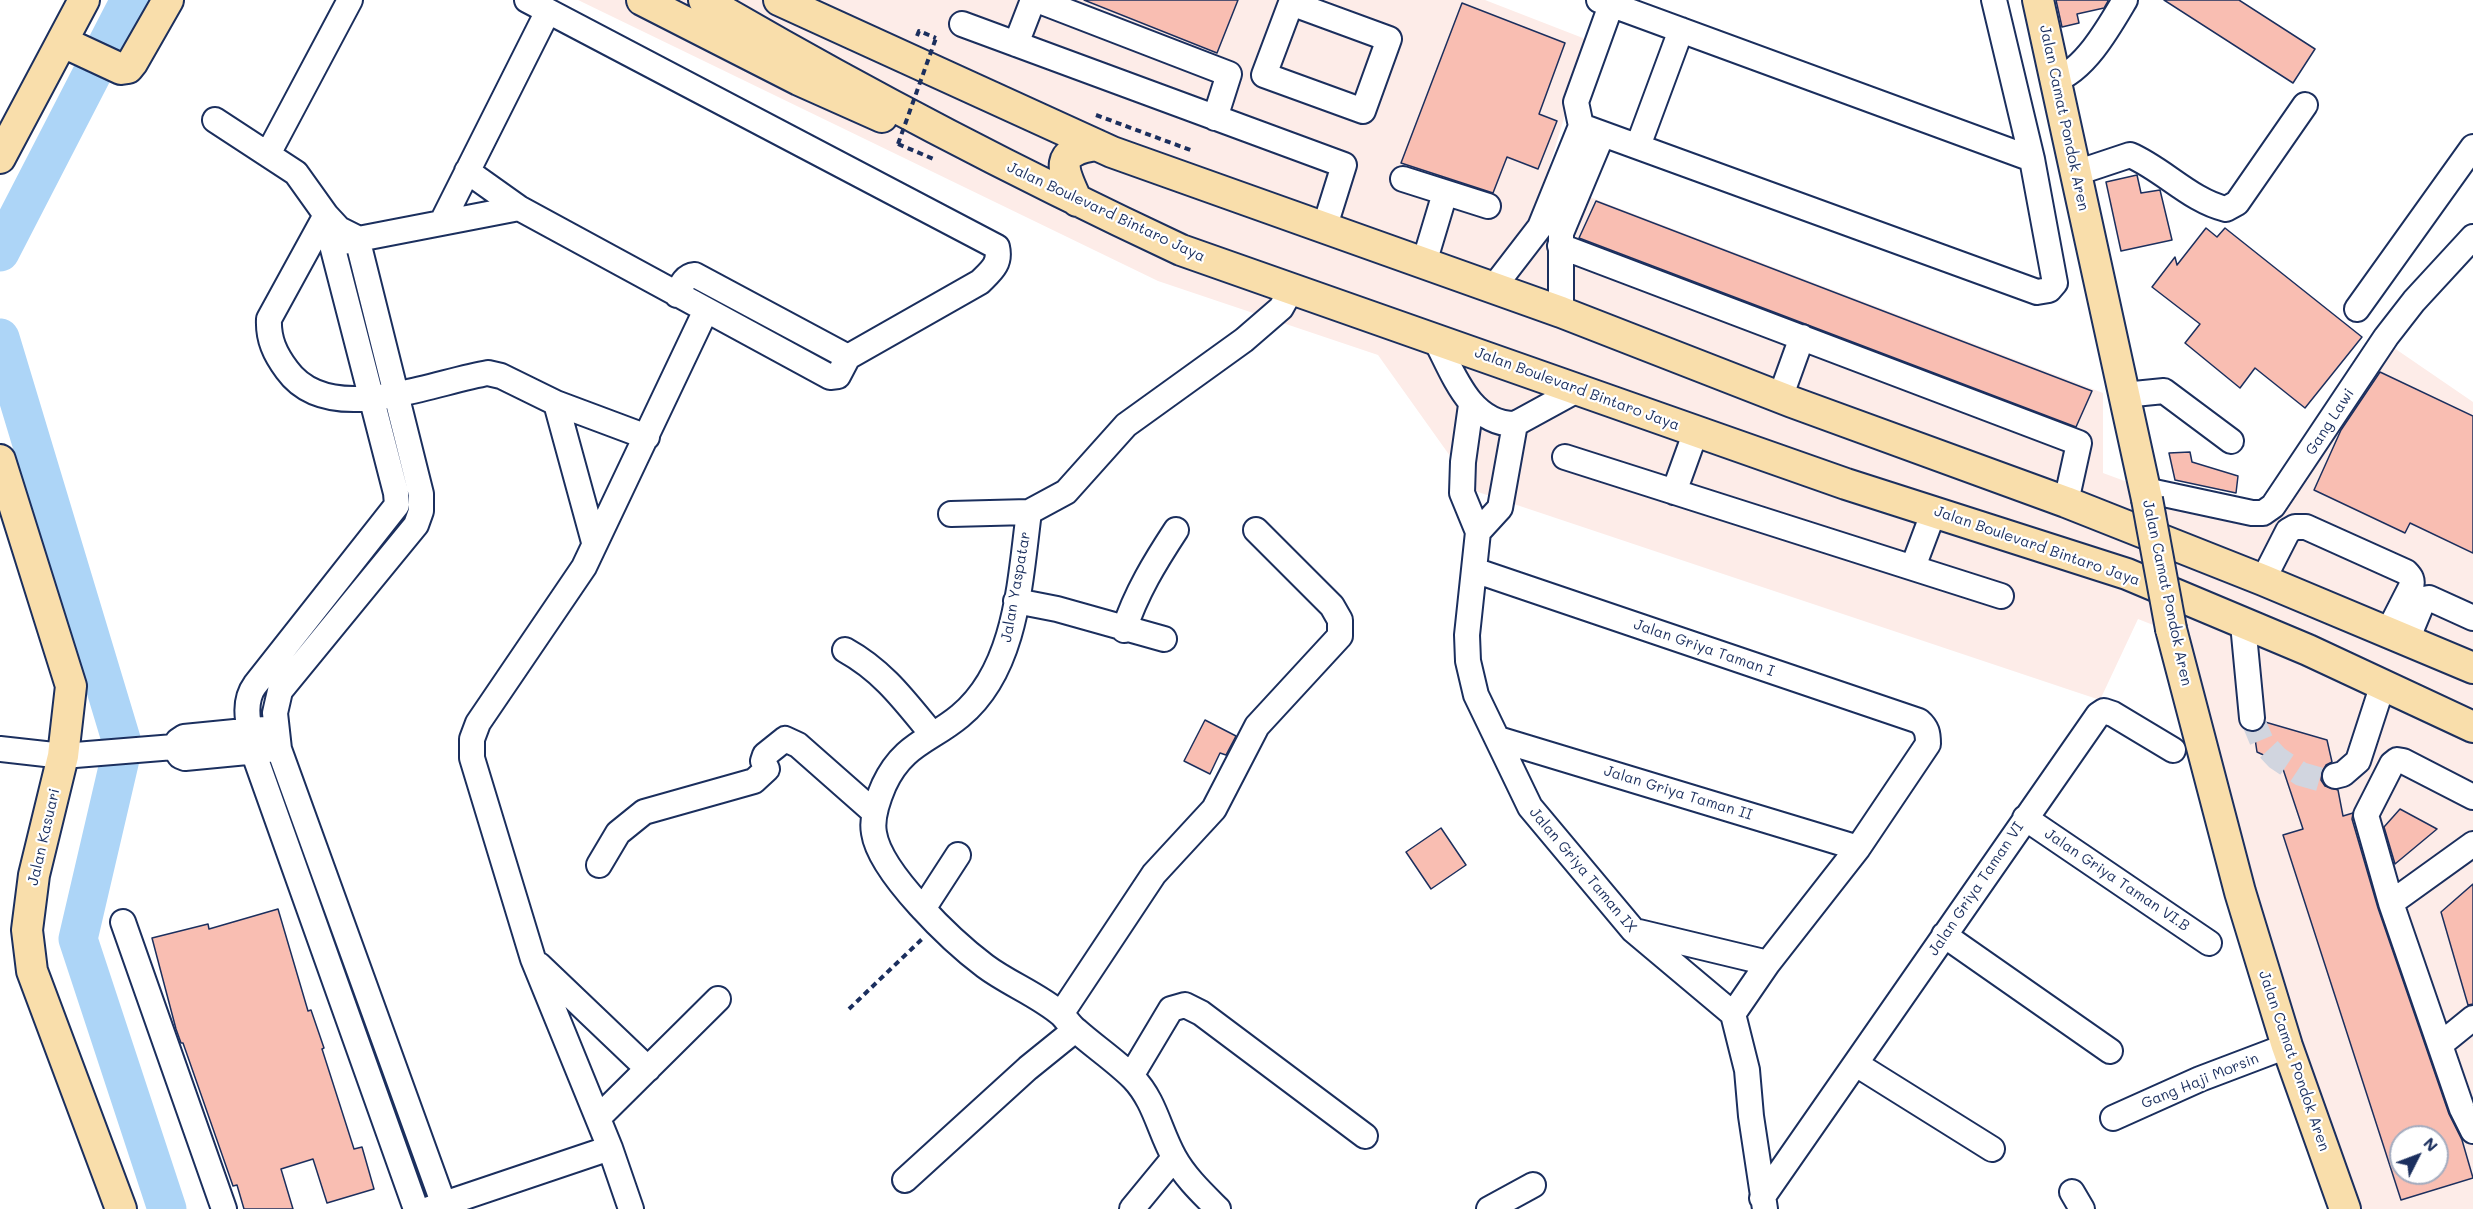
<!DOCTYPE html>
<style>
body{margin:0}
#map{position:relative;width:2473px;height:1209px;overflow:hidden;background:#fff;font-family:Mali,sans-serif}
canvas{display:block}
.north{position:absolute;left:2389px;top:1125px;width:60px;height:60px;box-sizing:border-box;background:#fff;border:2px solid #a4acbf;border-radius:50%;rotate:48deg;font-size:16px;font-weight:700;line-height:24px;text-align:center;color:#1b2f5e}
.north::after{content:'';display:block;margin:auto;width:21px;height:27px;background:#1b2f5e;clip-path:polygon(50% 0,100% 100%,50% 72%,0 100%)}
</style>
<div id="map">
<canvas width="2473" height="1209"></canvas>
<div class="north">N</div>
</div>
<script>
const ctx = document.querySelector('canvas').getContext('2d');
ctx.lineJoin = 'round';
function fillPath(path, color) { ctx.fillStyle = color; ctx.fill(path, 'evenodd'); }
function strokePath(path, color, width, dash) { ctx.strokeStyle = color; ctx.lineWidth = width; ctx.lineCap = dash ? 'butt' : 'round'; ctx.setLineDash(dash || []); ctx.stroke(path); }
function label(font, color, halo, rows, align = 'center') {
  ctx.font = font + ' Mali,sans-serif'; ctx.lineWidth = 4.5; ctx.setLineDash([]); ctx.textBaseline = 'middle'; ctx.strokeStyle = halo; ctx.fillStyle = color; for (const [text, x, y, turn = 0] of rows) {
    ctx.save(); ctx.translate(x, y); ctx.rotate((+turn || 0) * Math.PI / 180); ctx.textAlign = isNaN(turn) ? turn : align; if (halo) ctx.strokeText(text, 0, 0); ctx.fillText(text, 0, 0); ctx.restore();
  }
}
fillPath(new Path2D(`
 M 578,0 L 1485,0 L 1588,40 L 1545,180 L 2103,393 L 2103,473 L 2249,527 L 2279,512 L 2381,339 L 2473,402 L 2473,1209 L 2354,1209 L 2171,632 L 2138,619 L 2100,700 L 1475,491 L 1378,355 L 1158,281 ZM 2401,1137 L 2437,1137 L 2437,1173 L 2401,1173 Z`), '#fdece8');
strokePath(new Path2D(`
 M 0,252 L 130,0
 M 0,338 L 123,746 L 78,939 L 167,1209`), '#add5f7', 39);
const building = new Path2D(`
 M 1084,0 L 1238,0 L 1217,53 Z
 M 2056,0 L 2108,0 L 2108,1 L 2104,8 L 2077,14 L 2079,23 L 2062,27 Z
 M 2164,0 L 2239,0 L 2315,49 L 2293,83 Z
 M 1462,3 L 1565,43 L 1539,114 L 1557,121 L 1538,169 L 1507,157 L 1493,193 L 1401,163 Z
 M 2137,175 L 2141,193 L 2160,190 L 2172,240 L 2121,251 L 2106,182 Z
 M 1596,201 L 2092,391 L 2076,427 L 1579,238 Z
 M 2206,228 L 2217,237 L 2225,228 L 2362,337 L 2305,408 L 2255,368 L 2240,388 L 2185,343 L 2200,324 L 2152,287 L 2175,257 L 2177,265 Z
 M 2380,372 L 2473,416 L 2473,553 L 2410,523 L 2405,533 L 2314,490 L 2341,430 Z
 M 2190,452 L 2192,462 L 2238,476 L 2236,493 L 2175,480 L 2169,453 Z
 M 1205,720 L 1236,736 L 1226,755 L 1220,753 L 1210,774 L 1184,761 Z
 M 2265,722 L 2327,740 L 2332,762 L 2326,765 L 2322,772 L 2321,780 L 2325,786 L 2338,790 L 2343,816 L 2353,813 L 2352,819 L 2378,908 L 2449,1114 L 2462,1140 L 2473,1178 L 2401,1200 L 2283,835 L 2303,829 L 2281,763 L 2257,752 L 2254,732 L 2261,729 ZM 2401,1137 L 2437,1137 L 2437,1173 L 2401,1173 Z
 M 2400,809 L 2437,829 L 2395,864 L 2384,827 Z
 M 1441,828 L 1466,865 L 1431,889 L 1406,852 Z
 M 2473,884 L 2473,1004 L 2468,1005 L 2441,912 Z
 M 278,909 L 308,1011 L 311,1010 L 324,1048 L 322,1049 L 354,1149 L 362,1147 L 374,1189 L 327,1203 L 313,1159 L 281,1169 L 293,1209 L 244,1209 L 237,1185 L 233,1186 L 183,1043 L 181,1043 L 176,1029 L 152,938 L 208,924 L 209,929 Z`);
fillPath(building, '#f9beb2');
strokePath(building, '#1b2f5e', 1.5);
strokePath(new Path2D(`
 M 2252,718 L 2262,742 L 2277,758 L 2301,774 L 2322,780 L 2335,776`), '#d1d5df', 24, [24, 12]);
const minor = new Path2D(`
 M 1037,0 L 1229,74 L 1215,118
 M 1599,0 L 2032,159
 M 1291,3 L 1389,39 L 1363,111 L 1264,75 Z
 M 962,24 L 1344,165 L 1324,229
 M 1016,44 L 1033,0
 M 2055,80 C 2085,70 2109,27 2125,0
 M 215,120 L 296,173 L 326,215 L 339,229 L 357,238 L 421,494 L 421,511 L 416,525 L 280,691 L 275,713 L 279,749 L 444,1205 L 444,1209
 M 1581,126 L 2037,292 L 2049,290 L 2055,283 L 2032,159 L 1994,0
 M 1638,146 L 1681,30
 M 268,154 L 350,0
 M 467,171 L 519,208 L 830,377 L 838,376 L 848,357 L 980,282 C 991,271 1001,264 997,247 L 527,0
 M 2076,173 L 2130,155 C 2163,169 2191,201 2226,209 L 2237,203 L 2305,105
 M 1403,179 L 1488,206
 M 326,215 L 269,319 C 268,339 275,354 287,370 C 329,428 429,383 488,373 L 501,376 L 556,403 L 647,437
 M 442,222 L 548,11
 M 339,229 L 332,245 L 396,493 L 397,505 L 255,685 C 241,704 250,729 253,751 L 416,1209
 M 343,242 L 519,208
 M 1560,246 L 2079,443 L 2066,502
 M 1424,263 L 1445,193
 M 1493,288 L 1540,227 L 1581,126 L 1576,102 L 1611,5
 M 677,295 C 681,286 684,276 695,275 L 848,357
 M 2357,309 L 2473,147
 M 1561,312 L 1561,233 L 1602,135
 M 1434,337 C 1453,372 1469,424 1515,424 L 1579,389
 M 2124,395 L 2164,391 L 2231,441
 M 1780,398 L 1802,337
 M 556,403 L 594,542
 M 1471,405 L 1463,462 L 1462,493 L 1478,532 L 1467,635 L 1468,661 L 1476,695 L 1530,807 L 1633,930 L 1733,1014 L 1747,1070 L 1751,1116 L 1765,1209
 M 1565,457 L 2001,596
 M 2145,490 L 2252,513 L 2263,513 L 2273,506 L 2386,337 L 2414,301 L 2473,237
 M 1674,492 L 1696,431
 M 951,514 L 1029,512
 M 1478,532 L 1500,508 L 1515,424
 M 1913,567 L 1934,511
 M 1474,570 L 1919,721 C 1927,728 1928,733 1928,744 L 1858,848 L 1768,963 L 1733,1014
 M 2263,580 L 2288,531 L 2295,527 L 2306,527 L 2406,572 C 2411,577 2413,580 2411,587 L 2388,632
 M 1016,601 L 1057,609 L 1164,639
 M 2243,624 L 2252,718
 M 1124,630 C 1136,593 1155,562 1176,530
 M 2407,640 L 2424,599 L 2429,598 L 2473,618
 M 845,650 C 883,671 904,700 932,734
 M 1498,739 L 1858,848
 M 174,747 L 180,756 L 185,758 L 268,750
 M 0,749 L 63,756 L 174,747 L 178,741 L 184,737 L 265,729
 M 2335,776 L 2343,774 L 2358,761 L 2383,684
 M 2473,797 L 2403,761 L 2397,760 L 2392,764 L 2366,815 L 2391,903 L 2462,1109 L 2473,1131
 M 2025,818 L 2209,943
 M 599,865 L 618,833 L 644,812 L 754,781 L 767,769 L 763,761 L 765,755 L 785,739 L 798,745 L 874,812
 M 2391,903 L 2473,844
 M 923,909 L 958,855
 M 123,922 L 224,1209
 M 1639,932 L 1768,963
 M 1944,935 L 2110,1051
 M 539,965 L 648,1069
 M 1061,1014 L 1154,874 L 1214,809 L 1257,726 L 1340,636 L 1340,620 L 1332,606 L 1256,530
 M 2441,1044 L 2473,1018
 M 1856,1064 L 1992,1149
 M 1131,1076 L 1171,1009 L 1185,1005 L 1201,1013 L 1365,1136
 M 598,1118 L 718,999
 M 2113,1118 L 2200,1079 L 2287,1046
 M 905,1180 L 1028,1068 L 1075,1030
 M 2072,1192 L 2082,1209
 M 1762,1198 L 2098,715 L 2104,711 L 2113,714 L 2173,750
 M 429,1209 L 610,1148
 M 631,1209 L 610,1148 L 533,959 L 472,758 L 472,739 L 478,723 L 584,567 L 706,310
 M 1132,1209 L 1174,1158
 M 1218,1209 C 1202,1193 1185,1177 1174,1157 C 1159,1130 1155,1101 1133,1078 C 1116,1061 1095,1047 1077,1031 C 1071,1027 1067,1020 1062,1015 C 1039,995 1009,984 985,966 C 953,942 880,873 874,833 C 871,817 878,799 884,785 C 903,744 930,741 960,716 C 1017,669 1020,580 1029,512 L 1066,492 L 1126,425 L 1244,340 L 1281,308 L 1291,290
 M 1489,1209 L 1533,1185`);
const major = new Path2D(`
 M 642,0 L 799,80 L 882,117
 M 704,0 C 859,91 1019,174 1181,250 L 1846,484 L 2127,574 L 2308,650 L 2473,727
 M 779,0 L 1112,152 L 1561,312 L 1792,402 L 2066,502 L 2263,580 L 2473,668
 M 2038,0 L 2147,499
 M 63,42 L 121,69 L 128,68 L 132,63 L 168,0
 M 0,158 L 84,0
 M 1077,201 C 1062,169 1053,151 1097,145
 M 0,460 L 71,686 L 63,756 L 34,875 L 27,930 L 32,971 L 121,1209
 M 2171,629 L 2240,892 L 2287,1046 L 2345,1209`);
strokePath(minor, '#1b2f5e', 28);
strokePath(major, '#1b2f5e', 34);
strokePath(new Path2D(`
 M 917,36 L 919,31 L 936,38
 M 1096,115 L 1193,151
 M 898,144 L 936,160
 M 849,1009 L 922,939`), '#1b2f5e', 4, [6, 4.5]);
strokePath(minor, '#fff', 24);
strokePath(major, '#f9deab', 30);
const majorBridge = new Path2D(`
 M 2147,499 L 2171,629`);
strokePath(majorBridge, '#1b2f5e', 34, []);
strokePath(new Path2D(`
 M 898,144 L 936,38`), '#1b2f5e', 4, [6, 4.5]);
strokePath(majorBridge, '#f9deab', 30);
label('15px', '#1b2f5e', '#fff', [
 ["Jalan Camat Pondok Aren",2064,118,78],
 ["Jalan Boulevard Bintaro Jaya",1106,212,25],
 ["Jalan Boulevard Bintaro Jaya",1577,389,20],
 ["Gang Lawi",2330,422,-57],
 ["Jalan Boulevard Bintaro Jaya",2037,546,19],
 ["Jalan Yaspatar",1016,587,-80],
 ["Jalan Camat Pondok Aren",2167,593,78],
 ["Jalan Griya Taman I",1704,648,19],
 ["Jalan Griya Taman II",1678,793,17],
 ["Jalan Kasuari",44,837,-77],
 ["Jalan Griya Taman IX",1583,870,50],
 ["Jalan Griya Taman VI.B",2117,880,34],
 ["Jalan Griya Taman VI",1976,889,-56],
 ["Jalan Camat Pondok Aren",2294,1061,71],
 ["Gang Haji Morsin",2200,1081,-22]
]);
</script>
